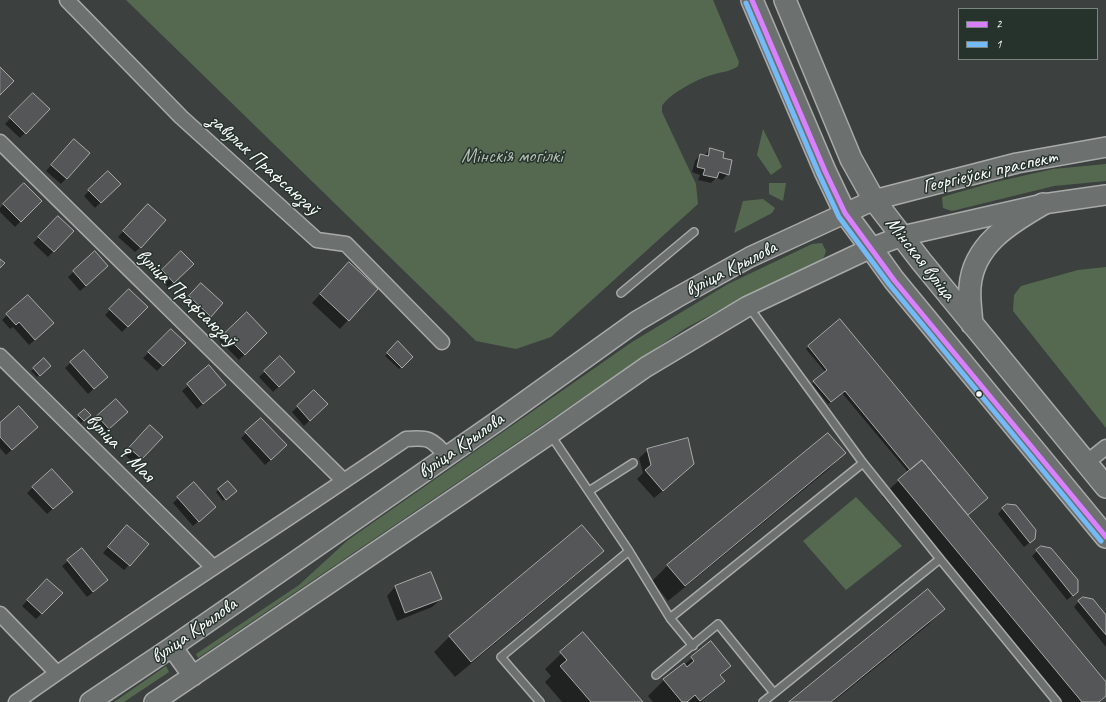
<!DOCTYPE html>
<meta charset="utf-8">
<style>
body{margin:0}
#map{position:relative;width:1106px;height:702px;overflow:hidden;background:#3c413f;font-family:Caveat,sans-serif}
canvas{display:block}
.legend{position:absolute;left:958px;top:8px;width:140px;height:52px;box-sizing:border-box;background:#26332d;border:1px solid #7d8581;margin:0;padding:5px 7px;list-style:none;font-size:12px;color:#fff}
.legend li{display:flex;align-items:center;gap:8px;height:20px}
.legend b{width:20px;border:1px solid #7d8581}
</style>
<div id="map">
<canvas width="1106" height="702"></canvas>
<ul class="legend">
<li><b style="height:5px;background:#d880ff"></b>2</li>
<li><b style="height:5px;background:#73baf8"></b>1</li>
</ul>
</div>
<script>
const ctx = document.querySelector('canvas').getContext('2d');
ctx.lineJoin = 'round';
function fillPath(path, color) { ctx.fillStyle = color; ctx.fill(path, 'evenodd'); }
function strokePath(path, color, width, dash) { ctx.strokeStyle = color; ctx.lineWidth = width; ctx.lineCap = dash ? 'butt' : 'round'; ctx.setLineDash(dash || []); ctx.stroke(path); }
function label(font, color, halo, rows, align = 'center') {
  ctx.font = font + ' Caveat,sans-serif'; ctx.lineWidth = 3; ctx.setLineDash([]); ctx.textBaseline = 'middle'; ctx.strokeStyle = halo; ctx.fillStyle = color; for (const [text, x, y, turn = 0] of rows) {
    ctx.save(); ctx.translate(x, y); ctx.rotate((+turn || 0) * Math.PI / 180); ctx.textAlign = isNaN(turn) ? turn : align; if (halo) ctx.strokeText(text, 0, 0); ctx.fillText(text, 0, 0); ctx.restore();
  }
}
fillPath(new Path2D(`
 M 126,0 L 713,0 L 739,62 L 738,66 C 732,71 722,72 715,74 C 699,78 670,93 662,106 L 662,112 L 696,184 L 698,204 L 551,337 L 516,349 L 476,341 Z
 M 763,129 L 782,167 L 771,175 L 757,155 Z
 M 1106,164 L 1106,181 L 1054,186 L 952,211 L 943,208 L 942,197 L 991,183 L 1053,169 Z
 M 769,183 L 786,183 L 783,201 L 769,194 Z
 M 763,199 L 775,208 L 772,213 L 734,233 L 743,201 Z
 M 822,243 L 826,251 L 824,257 L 817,263 L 753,292 L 686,328 L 198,658 L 196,654 L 299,585 L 348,540 L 632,342 L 728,284 L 812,244 Z
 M 1106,267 L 1106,428 L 1013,311 L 1014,295 L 1021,286 L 1078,270 Z
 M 856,497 L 902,546 L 846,590 L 803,541 Z
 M 166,666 L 169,672 L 124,702 L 114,702 Z`), '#556950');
fillPath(new Path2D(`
 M 33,95 L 48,109 L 20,138 L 5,124 Z
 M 69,145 L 89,153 L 61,184 L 46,171 Z
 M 710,149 L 722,159 L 728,174 L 722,180 L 716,178 L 711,183 L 698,180 L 700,175 L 692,172 L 695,161 L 700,155 L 704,156 Z
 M 108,172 L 119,184 L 95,208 L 84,196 Z
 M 24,184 L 41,201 L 15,227 L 0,212 L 0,208 Z
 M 142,211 L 141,247 L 135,252 L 118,237 Z
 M 58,218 L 72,231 L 48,257 L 33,243 Z
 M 181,252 L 193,264 L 168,287 L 157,276 Z
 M 95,253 L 102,272 L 80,291 L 68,277 Z
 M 341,272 L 348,320 L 340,329 L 312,303 Z
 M 129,290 L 147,307 L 122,332 L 105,315 Z
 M 196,290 L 210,316 L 205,321 L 184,303 Z
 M 247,313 L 266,333 L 239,360 L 219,340 Z
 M 7,315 L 47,329 L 29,345 L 13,327 L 10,329 L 2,320 Z
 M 840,321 L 984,501 L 967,515 L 1106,684 L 1106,696 L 1100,702 L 1053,702 L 882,496 L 908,472 L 842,393 L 828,404 L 812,384 L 826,373 L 806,349 Z
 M 171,330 L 184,343 L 157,371 L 143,358 Z
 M 398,343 L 411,357 L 399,369 L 385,356 Z
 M 84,351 L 101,382 L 88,394 L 65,368 Z
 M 280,358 L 288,378 L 273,392 L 259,377 Z
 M 44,360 L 49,366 L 37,377 L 31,371 Z
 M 209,367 L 219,390 L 197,409 L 182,391 Z
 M 314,391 L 326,404 L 304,426 L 292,412 Z
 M 116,400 L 121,417 L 103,434 L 92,422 Z
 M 85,410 L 90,415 L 81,423 L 77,418 Z
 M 261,419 L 280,451 L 265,465 L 241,438 Z
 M 0,425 L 31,432 L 6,455 L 0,448 Z
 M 150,427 L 161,437 L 135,464 L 124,454 Z
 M 648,450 L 684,473 L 654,498 L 637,479 L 643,473 L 639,458 Z
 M 844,453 L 829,469 L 668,601 L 652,581 L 668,565 Z
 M 228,482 L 233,493 L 223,501 L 216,492 Z
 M 33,487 L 66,497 L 47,514 L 27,493 Z
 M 178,498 L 209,512 L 193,526 L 173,503 Z
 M 1003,508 L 1034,539 L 1024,547 L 998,514 Z
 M 121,532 L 129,565 L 124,570 L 103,553 Z
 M 602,551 L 586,567 L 455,677 L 434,652 L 450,636 Z
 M 1037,551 L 1077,591 L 1067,600 L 1032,556 Z
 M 68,561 L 101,586 L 87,597 L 62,566 Z
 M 431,573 L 441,599 L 432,607 L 397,621 L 387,596 L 395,587 Z
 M 47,580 L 61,594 L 36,619 L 22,606 Z
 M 1079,601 L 1106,617 L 1106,647 L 1074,607 Z
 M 944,609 L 928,625 L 833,702 L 791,702 Z
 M 582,634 L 642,702 L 562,702 L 545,682 L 551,676 L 545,669 Z
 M 711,642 L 730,666 L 720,677 L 723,681 L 701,702 L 653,702 L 648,696 L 664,680 L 684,665 Z`), '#0007');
const building = new Path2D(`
 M 0,67 L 14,81 L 0,95 Z
 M 33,93 L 50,109 L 26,134 L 9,117 Z
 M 74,139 L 90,153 L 67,179 L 51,165 Z
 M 710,148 L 724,152 L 723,158 L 732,160 L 729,175 L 719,172 L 717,178 L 703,175 L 705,169 L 697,167 L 700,154 L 708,156 Z
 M 108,171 L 121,184 L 101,203 L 88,190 Z
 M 24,183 L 42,201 L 21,222 L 3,204 Z
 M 148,204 L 166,220 L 141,248 L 123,231 Z
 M 58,216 L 74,231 L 54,252 L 38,237 Z
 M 95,251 L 108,266 L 86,286 L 73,271 Z
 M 181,251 L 194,264 L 174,283 L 162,270 Z
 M 0,259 L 5,263 L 0,268 Z
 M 349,262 L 378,289 L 349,321 L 320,294 Z
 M 201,283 L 223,303 L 211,317 L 189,296 Z
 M 129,289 L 148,307 L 128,327 L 109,309 Z
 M 28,295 L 54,323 L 35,340 L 19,322 L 16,325 L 6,314 Z
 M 247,312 L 267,333 L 245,355 L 224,334 Z
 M 840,319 L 988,498 L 968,515 L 922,460 L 910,470 L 845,391 L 831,402 L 813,381 L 827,370 L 808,346 Z
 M 171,329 L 186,343 L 163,366 L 148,352 Z
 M 398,341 L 413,357 L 402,368 L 387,353 Z
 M 84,350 L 108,377 L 94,389 L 70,362 Z
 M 280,356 L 295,372 L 279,387 L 264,371 Z
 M 44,358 L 51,366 L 40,376 L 33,368 Z
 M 209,365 L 226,385 L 203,404 L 187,384 Z
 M 314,390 L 328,404 L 310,421 L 297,406 Z
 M 116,399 L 128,412 L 109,429 L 97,416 Z
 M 19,406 L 38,427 L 12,450 L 0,437 L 0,423 Z
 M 85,409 L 91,415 L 84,421 L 78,415 Z
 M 261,418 L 287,445 L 271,460 L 245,432 Z
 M 150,425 L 163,437 L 142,459 L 129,448 Z
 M 828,433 L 846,453 L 685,586 L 667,565 Z
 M 688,438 L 694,464 L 663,491 L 645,470 L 651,465 L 647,449 Z
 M 922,460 L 1106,682 L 1106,696 L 1099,702 L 1082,702 L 898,480 Z
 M 52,469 L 73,492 L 53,509 L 32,487 Z
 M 228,481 L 237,491 L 226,500 L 218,489 Z
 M 194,482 L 216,507 L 199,522 L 177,497 Z
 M 1007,504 L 1016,505 L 1036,530 L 1035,539 L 1030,543 L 1002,508 Z
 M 127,525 L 149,544 L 130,566 L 108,547 Z
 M 582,525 L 604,551 L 471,662 L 449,636 Z
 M 1041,546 L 1051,548 L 1078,580 L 1078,592 L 1073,596 L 1036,550 Z
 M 82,548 L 108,580 L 93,592 L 67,560 Z
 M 431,572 L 442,599 L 405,613 L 395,586 Z
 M 47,579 L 63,593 L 42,614 L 27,600 Z
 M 928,589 L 945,609 L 831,702 L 789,702 Z
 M 1083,597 L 1093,599 L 1106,615 L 1106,635 L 1078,601 Z
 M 583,632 L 643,702 L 591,702 L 560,666 L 567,660 L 560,652 Z
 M 711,641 L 731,666 L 720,675 L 725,681 L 700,701 L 695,695 L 687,702 L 682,702 L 663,679 L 684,663 L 687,667 L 694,661 L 691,657 Z`);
fillPath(building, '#555657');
strokePath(building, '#a7aaa9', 1);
const service = new Path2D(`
 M 621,293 L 694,232
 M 749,307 L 863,463 L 940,559
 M 550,434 L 629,551 L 670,618 L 693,646
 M 589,491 L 633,463
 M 670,618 L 863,463
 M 656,675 L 718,624 L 774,693
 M 540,702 L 501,657 L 629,551
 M 763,702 L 940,559 L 1057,702`);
const minor = new Path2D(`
 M 67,0 L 181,117 L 317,240 L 346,244 L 442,342
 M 0,142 L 344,481
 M 0,356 L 213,567
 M 1086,463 L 1106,447
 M 0,614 L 57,673
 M 16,702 C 144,611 276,528 406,439 C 430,437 431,439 447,456`);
const secondary = new Path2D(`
 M 172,647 L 193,676
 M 90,702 L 172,647 L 499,420 L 637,321 L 676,298 L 750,257 L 874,200 L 1017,163 L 1106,147
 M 154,702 L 550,434 L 646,367 L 748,306 L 871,248 L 902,236 L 1043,204 L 1106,195`);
const primary = new Path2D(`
 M 752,0 L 825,171 L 845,213 L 871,248 L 894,280 L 1106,537
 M 785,0 L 851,159 L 874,200 L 921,261 L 1106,487
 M 972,324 C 971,311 969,299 970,287 C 973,245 1010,223 1043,204`);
strokePath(service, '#a7aaa9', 10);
strokePath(minor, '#a7aaa9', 17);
strokePath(secondary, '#a7aaa9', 22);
strokePath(primary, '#a7aaa9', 24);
strokePath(service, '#6c706e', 7);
strokePath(minor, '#6c706e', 14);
strokePath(secondary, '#6c706e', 19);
strokePath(primary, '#6c706e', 21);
strokePath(new Path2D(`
 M 752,0 L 825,171 L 845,213 L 894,280 L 1106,537`), '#d880ff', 5);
strokePath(new Path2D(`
 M 746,3 L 819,174 L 839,217 L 889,284 L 1101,541`), '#73baf8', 5);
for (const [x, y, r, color] of [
 [979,394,3.5,"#fff"]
]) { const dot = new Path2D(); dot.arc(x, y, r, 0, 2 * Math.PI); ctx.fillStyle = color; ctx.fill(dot); strokePath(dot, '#26332d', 1.5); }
label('20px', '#b4beb2', '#26332d', [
 ["Мінскія могілкі",512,157]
]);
label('20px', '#fff', '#26332d', [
 ["завулак Прафсаюзаў",264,165,42],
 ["Георгіеўскі праспект",990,172,-13],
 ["Мінская вуліца",920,259,52],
 ["вуліца Крылова",731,269,-27],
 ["вуліца Прафсаюзаў",186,298,44],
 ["вуліца Крылова",461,446,-35],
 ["вуліца 9 Мая",120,448,45],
 ["вуліца Крылова",194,631,-35]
]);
</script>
